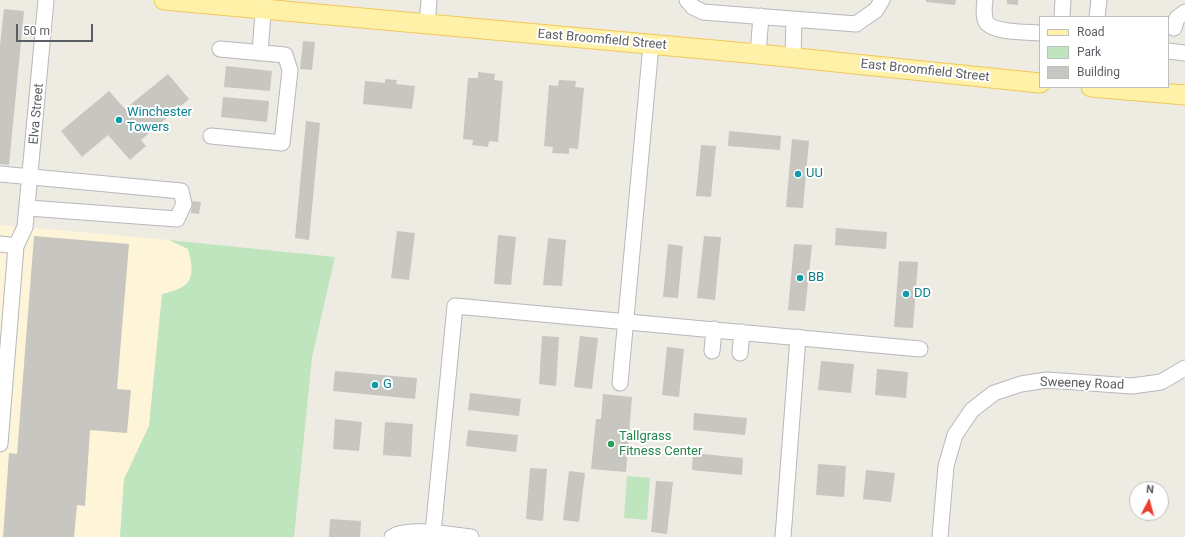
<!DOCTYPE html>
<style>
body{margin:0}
#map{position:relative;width:1185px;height:537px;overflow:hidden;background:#eeebe3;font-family:Roboto,sans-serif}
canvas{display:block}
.legend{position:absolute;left:1039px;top:16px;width:130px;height:72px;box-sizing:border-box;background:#fff;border:1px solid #bdbfc1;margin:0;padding:5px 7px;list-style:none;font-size:12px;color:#5b5f63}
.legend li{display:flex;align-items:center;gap:8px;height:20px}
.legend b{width:20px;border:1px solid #bdbfc1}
.north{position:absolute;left:1129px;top:481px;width:40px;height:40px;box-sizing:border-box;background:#fff;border:1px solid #bdbfc1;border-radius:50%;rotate:6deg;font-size:11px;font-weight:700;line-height:16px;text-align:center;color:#5b5f63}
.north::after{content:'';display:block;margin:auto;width:14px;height:18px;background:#e93e2e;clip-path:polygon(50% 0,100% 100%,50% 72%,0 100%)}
.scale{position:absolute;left:16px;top:24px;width:77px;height:18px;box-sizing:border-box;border:2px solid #5b5f63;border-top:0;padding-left:5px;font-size:12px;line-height:14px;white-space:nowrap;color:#5b5f63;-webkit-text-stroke:3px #fff;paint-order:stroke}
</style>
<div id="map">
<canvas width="1185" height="537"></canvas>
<ul class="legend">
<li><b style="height:5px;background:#fff1a7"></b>Road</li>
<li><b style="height:11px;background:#bfe5bf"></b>Park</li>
<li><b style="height:11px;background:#c8c6c0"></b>Building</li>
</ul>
<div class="north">N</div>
<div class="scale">50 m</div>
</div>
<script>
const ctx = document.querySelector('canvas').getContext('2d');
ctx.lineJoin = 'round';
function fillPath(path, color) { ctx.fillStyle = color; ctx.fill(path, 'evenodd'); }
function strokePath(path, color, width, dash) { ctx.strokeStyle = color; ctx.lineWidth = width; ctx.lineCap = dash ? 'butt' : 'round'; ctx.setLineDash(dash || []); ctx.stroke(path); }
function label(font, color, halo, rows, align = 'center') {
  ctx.font = font + ' Roboto,sans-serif'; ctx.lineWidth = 4; ctx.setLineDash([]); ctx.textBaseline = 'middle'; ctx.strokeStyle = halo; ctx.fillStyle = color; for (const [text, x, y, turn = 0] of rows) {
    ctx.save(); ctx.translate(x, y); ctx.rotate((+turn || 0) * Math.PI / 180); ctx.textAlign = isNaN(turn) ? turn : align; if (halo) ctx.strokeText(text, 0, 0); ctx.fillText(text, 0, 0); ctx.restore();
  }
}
fillPath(new Path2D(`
 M 0,225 L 169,240 L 188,249 L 193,269 L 186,286 L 178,291 L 162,294 L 149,426 L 124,479 L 120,537 L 0,537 Z`), '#fef5d8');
fillPath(new Path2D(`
 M 169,240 L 335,257 L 312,357 L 294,537 L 120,537 L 124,479 L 149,426 L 162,294 C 192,287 196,279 188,249 Z
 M 627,476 L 650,478 L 647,520 L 624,518 Z`), '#bfe5bf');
fillPath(new Path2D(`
 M 926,0 L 956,0 L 955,5 L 926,2 Z
 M 1007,0 L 1018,0 L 1018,5 L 1007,4 Z
 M 4,9 L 24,11 L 9,165 L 0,164 L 0,45 Z
 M 303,41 L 315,42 L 312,70 L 300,69 Z
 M 226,66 L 272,71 L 270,91 L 224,87 Z
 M 478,72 L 495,74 L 494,80 L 503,81 L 498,142 L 489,141 L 488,147 L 472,145 L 473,140 L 463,139 L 468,78 L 478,78 Z
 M 168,74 L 189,99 L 141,140 L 146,146 L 130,160 L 108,135 L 82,157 L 61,131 L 109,91 L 125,109 Z
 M 385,79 L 397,80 L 396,84 L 415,86 L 412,109 L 363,104 L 365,81 L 385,83 Z
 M 559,80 L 576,81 L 575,87 L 584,88 L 578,149 L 569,148 L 569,154 L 552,153 L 553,147 L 544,146 L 549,85 L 558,86 Z
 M 223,97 L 269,101 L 267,122 L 221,117 Z
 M 306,121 L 320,123 L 309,240 L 295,238 Z
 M 729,131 L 781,136 L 780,150 L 728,146 Z
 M 792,139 L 809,141 L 803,208 L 786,207 Z
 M 701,145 L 716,146 L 711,197 L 696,196 Z
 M 192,201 L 201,202 L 199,214 L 191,213 Z
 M 836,228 L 887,232 L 886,249 L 835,245 Z
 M 397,231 L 415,233 L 409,280 L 391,278 Z
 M 498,235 L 516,237 L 511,285 L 494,284 Z
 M 34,236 L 129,244 L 117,389 L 131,390 L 127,433 L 90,430 L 85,506 L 77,505 L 74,537 L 3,537 L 9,453 L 17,454 Z
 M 704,236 L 721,237 L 715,300 L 697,298 Z
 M 548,238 L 566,240 L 562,286 L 543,285 Z
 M 668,244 L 683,246 L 678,298 L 663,297 Z
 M 794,244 L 812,245 L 805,311 L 788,310 Z
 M 899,261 L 918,262 L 913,328 L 894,327 Z
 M 542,336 L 559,337 L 556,386 L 539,384 Z
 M 580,336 L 598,338 L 592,389 L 574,387 Z
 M 667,347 L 684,349 L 679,397 L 662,395 Z
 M 821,361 L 854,364 L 851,393 L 818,390 Z
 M 877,369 L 908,372 L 906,398 L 875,395 Z
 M 335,371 L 417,378 L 415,399 L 333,391 Z
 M 470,393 L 521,399 L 519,416 L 468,410 Z
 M 603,394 L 632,397 L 626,472 L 591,469 L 596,419 L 601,419 Z
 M 694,413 L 747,418 L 745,435 L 693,430 Z
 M 335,419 L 362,422 L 359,451 L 333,449 Z
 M 385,422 L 413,424 L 411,457 L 383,455 Z
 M 468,430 L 518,435 L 516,452 L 466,446 Z
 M 693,453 L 743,458 L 742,475 L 692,470 Z
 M 818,464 L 846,466 L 844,497 L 816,495 Z
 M 530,468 L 547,469 L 543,521 L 526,519 Z
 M 866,470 L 895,473 L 891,502 L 863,499 Z
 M 569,471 L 585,473 L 579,522 L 563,520 Z
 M 656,481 L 673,482 L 667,534 L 651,532 Z
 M 330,519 L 361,521 L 360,537 L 329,537 Z`), '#c8c6c0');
const minor = new Path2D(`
 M 687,0 L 693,7 L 703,12 L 856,24 L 876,10 L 882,0
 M 985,0 C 984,7 983,15 986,22 C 993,33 1028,32 1040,33
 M 1062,17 L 1063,0
 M 1097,17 L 1099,0
 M 427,25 L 429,0
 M 1174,28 L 1177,18 L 1185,12
 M 1168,51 L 1185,53
 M 260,53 L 264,0
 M 758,54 L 761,16
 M 793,58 L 794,19
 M 211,136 L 282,143 L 290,70 L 285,55 L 220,49
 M 0,174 L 181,191 L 184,204 L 177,219 L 28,208
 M 0,244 L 16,246
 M 712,351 L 714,329
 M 740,353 L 742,332
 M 620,383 L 651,45
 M 0,444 L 16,246 L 25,227 L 46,0
 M 433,533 L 455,306 L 920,349
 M 392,537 C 407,526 452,535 471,537
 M 783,537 L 798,337
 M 940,537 L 946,466 L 955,435 L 972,410 L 994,393 L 1021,384 L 1047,380 L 1132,386 L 1161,382 L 1185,368`);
const major = new Path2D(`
 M 164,0 L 758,54 L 1040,83
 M 1091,87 L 1185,95`);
strokePath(minor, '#b5b8bd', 17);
strokePath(major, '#f1c858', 21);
strokePath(minor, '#fff', 15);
strokePath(major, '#fff1a7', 19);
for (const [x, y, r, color] of [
 [119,120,4,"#0f9aa8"],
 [798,174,4,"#0f9aa8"],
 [800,278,4,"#0f9aa8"],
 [906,294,4,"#0f9aa8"],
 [375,385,4,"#0f9aa8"],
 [611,444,4,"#2e9e5b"]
]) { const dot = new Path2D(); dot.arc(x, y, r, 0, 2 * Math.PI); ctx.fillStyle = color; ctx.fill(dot); strokePath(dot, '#fff', 1.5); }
label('13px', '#5b5f63', '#fff', [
 ["East Broomfield Street",602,40,5],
 ["East Broomfield Street",925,71,6],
 ["Elva Street",37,114,-85],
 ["Sweeney Road",1082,384,2]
]);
label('13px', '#0d838f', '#fff', [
 ["Winchester",127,113],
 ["Towers",127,128],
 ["UU",806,174],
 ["BB",808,278],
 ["DD",914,294],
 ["G",383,385]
], 'left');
label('13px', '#27864d', '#fff', [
 ["Tallgrass",619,437],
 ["Fitness Center",619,452]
], 'left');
</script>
